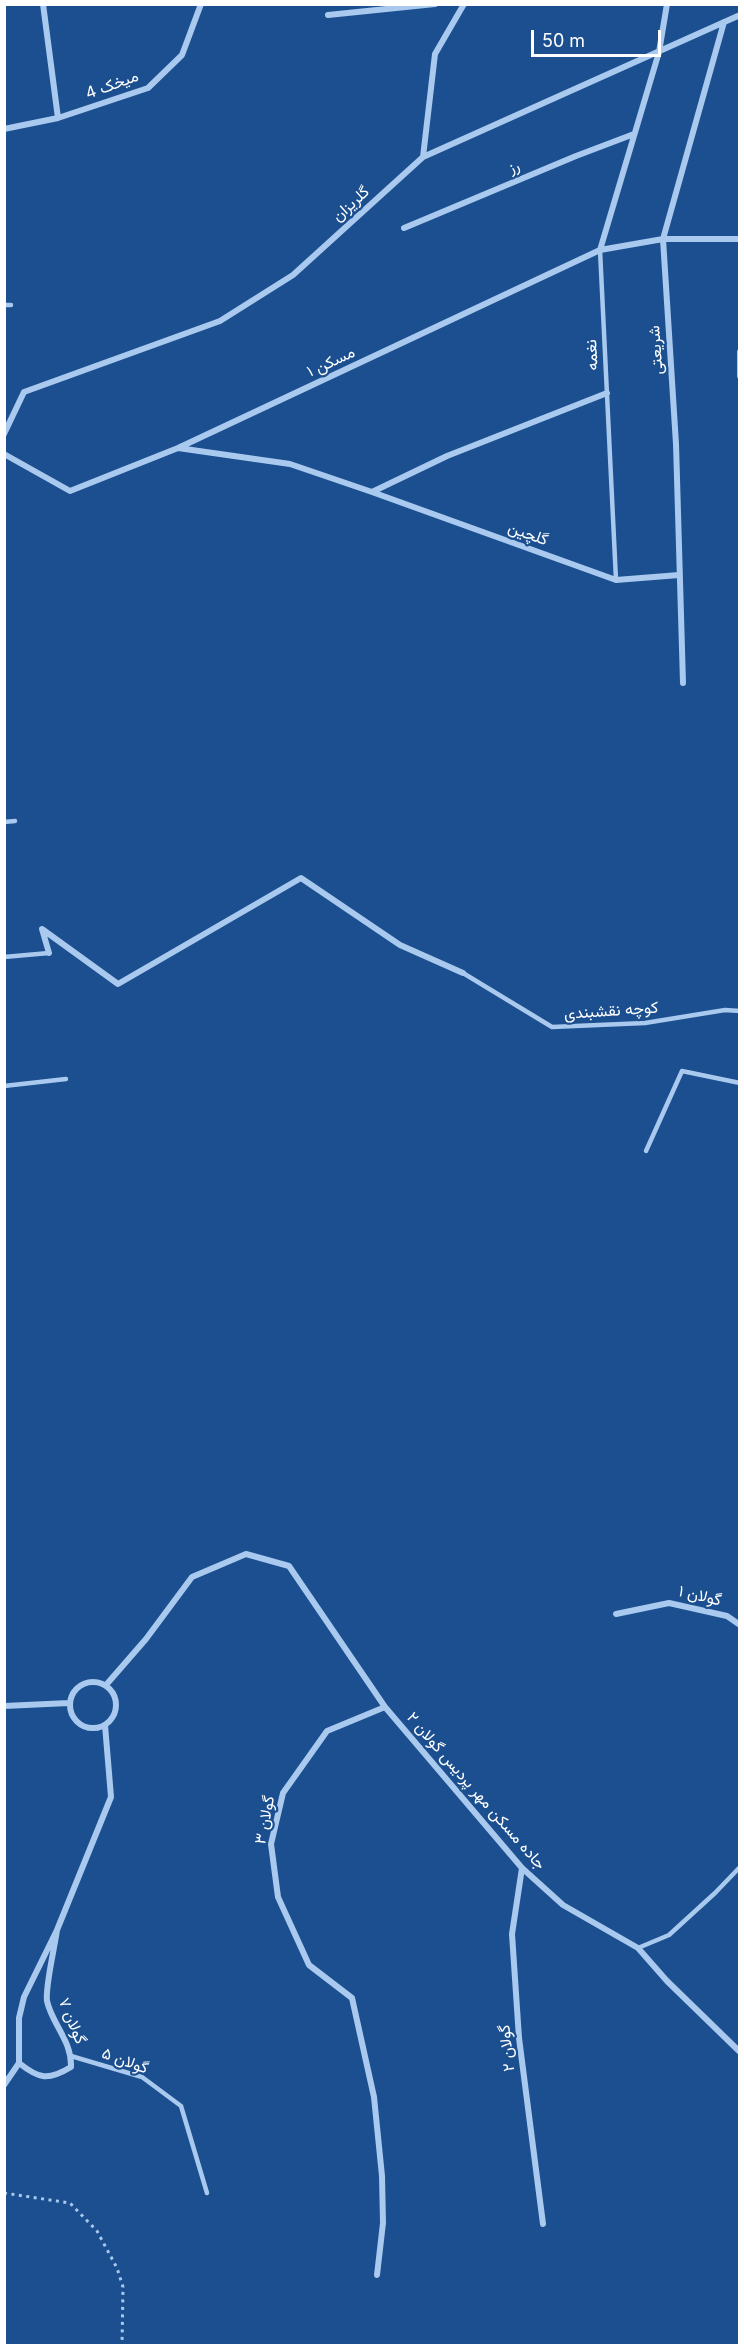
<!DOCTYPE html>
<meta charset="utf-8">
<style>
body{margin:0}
#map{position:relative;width:744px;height:2350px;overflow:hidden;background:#1b4f8f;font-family:Inter,sans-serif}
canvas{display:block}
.frame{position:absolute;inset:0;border:6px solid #fff;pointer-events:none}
.scale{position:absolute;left:531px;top:30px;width:130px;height:27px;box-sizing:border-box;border:3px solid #fff;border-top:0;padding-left:8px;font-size:18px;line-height:21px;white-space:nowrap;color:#fff;-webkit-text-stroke:4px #1b4f8f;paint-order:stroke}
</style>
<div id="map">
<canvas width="744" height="2350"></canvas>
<div class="frame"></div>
<div class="scale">50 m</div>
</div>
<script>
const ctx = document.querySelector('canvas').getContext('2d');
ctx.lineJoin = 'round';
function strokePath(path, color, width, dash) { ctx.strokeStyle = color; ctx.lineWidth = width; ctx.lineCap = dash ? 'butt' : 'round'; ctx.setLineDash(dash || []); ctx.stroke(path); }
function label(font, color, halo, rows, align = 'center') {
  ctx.font = font + ' Inter,Vazirmatn,sans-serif'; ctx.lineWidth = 4.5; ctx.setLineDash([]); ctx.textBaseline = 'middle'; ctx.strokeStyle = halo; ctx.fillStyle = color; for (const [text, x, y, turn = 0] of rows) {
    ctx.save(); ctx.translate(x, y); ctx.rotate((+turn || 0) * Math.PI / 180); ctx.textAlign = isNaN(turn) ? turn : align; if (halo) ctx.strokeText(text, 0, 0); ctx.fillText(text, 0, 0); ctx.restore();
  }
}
strokePath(new Path2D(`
 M 4,2193 L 70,2203 L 97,2231 L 117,2268 L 123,2287 L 122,2346`), '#a9c9ee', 3, [3, 4.5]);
strokePath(new Path2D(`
 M 600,250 L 616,580
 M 4,305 L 11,305
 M 4,822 L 15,821
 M 4,957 L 49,953
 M 463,973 L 552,1027 L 645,1023 L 725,1010 L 740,1011
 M 4,1086 L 66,1079
 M 646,1151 L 682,1071 L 740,1083
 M 638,1948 L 669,1935 L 715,1893 L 740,1867
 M 71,2056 L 142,2077 L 181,2106 L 207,2193`), '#a9c9ee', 4.5);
strokePath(new Path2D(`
 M 43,4 L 58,118
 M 328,15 L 435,4
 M 4,129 L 58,118 L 148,88 L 182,55 L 201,4
 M 423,157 L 435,54 L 464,4
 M 404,228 L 576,156 L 634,134
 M 600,250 L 659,52 L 667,4
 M 740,352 L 740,376
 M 4,434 L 24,392 L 220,321 L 293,275 L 423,157 L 740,15
 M 178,448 L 290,464 L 372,492 L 447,456 L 607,393
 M 4,454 L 70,491 L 178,448 L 600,250 L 663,239 L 740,239
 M 372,492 L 616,580 L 679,575
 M 683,683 L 676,444 L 663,239 L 724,22
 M 49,953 L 42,929 L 118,984 L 301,878 L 400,945 L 463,973
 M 616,1614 L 669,1603 L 727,1616 L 740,1625
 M70 1705a23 23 0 1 1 46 0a23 23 0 1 1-46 0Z
 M 106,1685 L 146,1639 L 192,1577 L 246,1554 L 289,1566 L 385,1707 L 522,1868 L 563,1905 L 638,1948 L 667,1981 L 740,2052
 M 4,1706 L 69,1703
 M 522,1868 L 512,1934 L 519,2038 L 543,2224
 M 57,1930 C 55,1946 45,1987 47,2001 C 52,2024 72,2041 71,2067 C 48,2081 39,2079 19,2063 L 19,2018 L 24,1997 L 57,1930 L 111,1797 L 105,1725
 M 4,2085 L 19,2063
 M 377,2275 L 383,2223 L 382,2176 L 374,2097 L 352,1998 L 309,1965 L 278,1897 L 271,1844 L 283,1793 L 327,1731 L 385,1707`), '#a9c9ee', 6);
label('16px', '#fff', '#1b4f8f', [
 ["میخک 4",112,85,-20],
 ["رز",514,167,-23],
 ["گلریزان",351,204,-42],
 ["شریعتی",656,350,-94],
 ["نغمه",592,355,-93],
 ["مسکن ۱",331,362,-25],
 ["گلچین",528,534,20],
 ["کوچه نقشبندی",611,1011,-4],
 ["گولان ۱",700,1596,13],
 ["جاده مسکن مهر پردیس گولان ۲",476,1791,49],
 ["گولان ۳",265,1820,-79],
 ["گولان ۷",72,2021,68],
 ["گولان ۲",507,2048,-96],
 ["گولان ۵",125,2061,20]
]);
</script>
